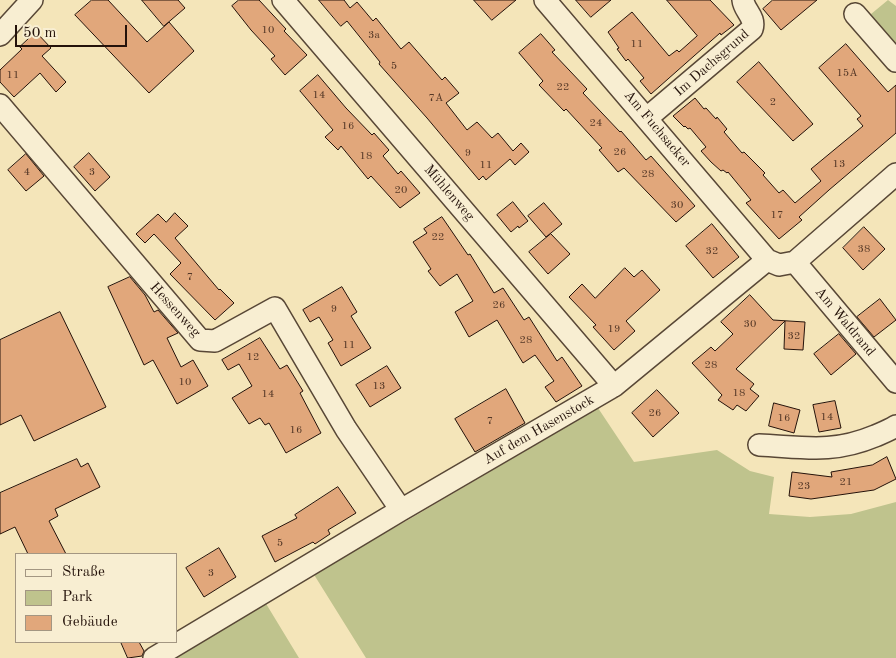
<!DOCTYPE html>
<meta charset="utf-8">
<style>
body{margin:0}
#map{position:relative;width:896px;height:658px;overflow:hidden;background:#f4e5b9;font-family:"Old Standard TT",serif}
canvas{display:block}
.legend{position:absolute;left:15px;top:553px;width:162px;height:90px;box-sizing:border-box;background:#f8eed2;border:1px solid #a39682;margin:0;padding:6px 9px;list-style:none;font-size:15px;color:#24120a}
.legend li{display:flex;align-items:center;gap:10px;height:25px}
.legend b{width:25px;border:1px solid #a39682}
.scale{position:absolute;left:15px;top:25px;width:112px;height:22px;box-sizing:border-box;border:2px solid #24120a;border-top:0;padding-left:6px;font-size:15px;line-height:18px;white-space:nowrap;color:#24120a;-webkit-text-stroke:4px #f8eed2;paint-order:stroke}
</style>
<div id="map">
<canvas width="896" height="658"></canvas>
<ul class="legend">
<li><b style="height:6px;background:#f8eed2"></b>Straße</li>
<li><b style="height:14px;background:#bfc38d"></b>Park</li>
<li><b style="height:14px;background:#e1a77b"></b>Gebäude</li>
</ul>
<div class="scale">50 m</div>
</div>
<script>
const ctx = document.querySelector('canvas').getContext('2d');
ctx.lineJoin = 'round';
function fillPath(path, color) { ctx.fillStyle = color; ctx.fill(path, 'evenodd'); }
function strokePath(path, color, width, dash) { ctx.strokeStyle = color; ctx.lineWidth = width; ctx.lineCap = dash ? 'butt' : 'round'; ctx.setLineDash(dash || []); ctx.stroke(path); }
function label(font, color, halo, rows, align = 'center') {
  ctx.font = font + ' "Old Standard TT",serif'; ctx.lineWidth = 4; ctx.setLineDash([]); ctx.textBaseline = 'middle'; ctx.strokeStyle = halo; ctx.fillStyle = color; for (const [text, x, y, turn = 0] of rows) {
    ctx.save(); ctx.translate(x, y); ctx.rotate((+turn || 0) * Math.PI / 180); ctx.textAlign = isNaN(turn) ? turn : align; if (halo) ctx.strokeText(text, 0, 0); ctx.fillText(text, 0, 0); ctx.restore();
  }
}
fillPath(new Path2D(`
 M 888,0 L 896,6 L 896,55 L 865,19 Z
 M 598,408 L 634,462 L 717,450 L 750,471 L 774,477 L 769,514 L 810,517 L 851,514 L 896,502 L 896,658 L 366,658 L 313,573 L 408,520 Z
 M 265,602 L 299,658 L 175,658 Z`), '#bfc38d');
const building = new Path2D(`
 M 92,0 L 108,0 L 147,42 L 169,22 L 194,51 L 149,93 L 75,15 Z
 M 142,0 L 178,0 L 185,8 L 164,26 Z
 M 239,0 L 259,0 L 286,29 L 284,31 L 307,55 L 285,75 L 271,59 L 275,56 L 251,30 L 232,6 Z
 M 319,0 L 344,0 L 350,8 L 357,2 L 373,21 L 376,18 L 401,49 L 409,42 L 442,80 L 445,77 L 459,93 L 446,103 L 467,130 L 477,122 L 492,138 L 498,133 L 513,151 L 521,143 L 529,152 L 515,165 L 510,159 L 486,180 L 483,176 L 479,180 L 427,118 L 379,64 L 380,62 L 347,21 L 341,26 Z
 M 474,0 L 516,0 L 492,20 Z
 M 576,0 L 611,0 L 591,17 Z
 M 667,0 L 710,0 L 734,25 L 721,35 L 720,33 L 651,94 L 640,81 L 644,78 L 628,59 L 626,61 L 617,49 L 619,48 L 608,32 L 632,12 L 669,56 L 677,50 L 679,52 L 697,36 Z
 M 773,0 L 817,0 L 781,30 L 763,9 Z
 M 36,32 L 51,48 L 42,56 L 66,82 L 56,92 L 40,73 L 14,97 L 0,82 L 0,70 L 22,49 L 20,47 Z
 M 541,34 L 555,50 L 552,52 L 587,89 L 583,93 L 620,132 L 621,131 L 646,160 L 651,156 L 695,206 L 676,222 L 624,168 L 618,172 L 599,150 L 602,148 L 566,109 L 564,111 L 539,85 L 543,81 L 519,53 Z
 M 846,44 L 888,92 L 896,85 L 896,133 L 829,190 L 799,217 L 802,220 L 779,239 L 746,203 L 751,200 L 728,172 L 727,173 L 723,170 L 721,171 L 711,162 L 701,151 L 706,147 L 690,128 L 688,129 L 685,126 L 684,127 L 673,116 L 695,98 L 704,109 L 706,108 L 716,119 L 717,117 L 727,129 L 724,132 L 742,153 L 744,152 L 765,173 L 763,175 L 779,193 L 783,190 L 795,203 L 821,181 L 811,169 L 863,126 L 857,119 L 861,116 L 819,68 Z
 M 759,62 L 813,124 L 793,141 L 737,82 Z
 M 318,75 L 346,108 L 372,135 L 374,133 L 389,150 L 383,156 L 398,174 L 401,171 L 420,193 L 400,208 L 371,176 L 368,179 L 341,146 L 338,150 L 325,137 L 333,130 L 300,91 Z
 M 89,153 L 110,177 L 95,191 L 74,167 Z
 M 26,154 L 44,176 L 26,191 L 8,170 Z
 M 513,202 L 528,221 L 519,228 L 518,226 L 511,232 L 497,215 Z
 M 544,203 L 562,224 L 546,237 L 528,216 Z
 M 175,213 L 188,226 L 175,238 L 219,290 L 220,289 L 234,303 L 215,320 L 170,274 L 181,263 L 154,234 L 145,243 L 136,234 L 158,214 L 166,222 Z
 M 442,217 L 468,255 L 470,254 L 494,293 L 503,288 L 524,320 L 529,317 L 557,361 L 562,357 L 582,386 L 556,402 L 545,387 L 554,381 L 535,355 L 523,363 L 497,320 L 469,337 L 455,312 L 473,301 L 457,274 L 440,286 L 428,271 L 431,269 L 413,242 L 427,233 L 424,229 Z
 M 712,224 L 739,257 L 713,278 L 686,246 Z
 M 864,227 L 885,249 L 863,270 L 843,248 Z
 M 551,234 L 570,254 L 548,274 L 529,252 Z
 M 625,268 L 634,277 L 642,270 L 660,290 L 626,321 L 635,331 L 614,350 L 593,327 L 596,325 L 569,297 L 582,284 L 595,298 Z
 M 130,277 L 145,295 L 154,312 L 158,310 L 178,333 L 167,338 L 181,367 L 193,360 L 208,386 L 177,404 L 153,360 L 144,365 L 108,287 Z
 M 342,287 L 357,312 L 351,316 L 371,348 L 341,366 L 328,343 L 333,340 L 319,317 L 310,322 L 303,310 Z
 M 750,295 L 773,320 L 805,322 L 803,350 L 784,349 L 785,321 L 736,369 L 754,384 L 750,389 L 759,396 L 746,411 L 737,405 L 733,410 L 718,400 L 722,395 L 692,363 L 711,347 L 715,351 L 733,334 L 721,322 Z
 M 880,299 L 896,320 L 874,337 L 857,317 Z
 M 60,312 L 106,407 L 34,441 L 21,415 L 0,425 L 0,340 Z
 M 839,334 L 856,354 L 831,375 L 814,354 Z
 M 260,338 L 280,369 L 287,365 L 303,391 L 300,393 L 321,433 L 286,453 L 269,423 L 265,425 L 260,418 L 249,424 L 232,398 L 252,386 L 239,364 L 228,370 L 222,360 Z
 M 387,366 L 401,388 L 370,407 L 356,385 Z
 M 506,389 L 525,423 L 475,452 L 455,419 Z
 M 657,390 L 679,413 L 653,437 L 632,413 Z
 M 835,401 L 841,428 L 819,432 L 813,405 Z
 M 774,403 L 800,410 L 794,433 L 769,426 Z
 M 887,457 L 896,479 L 874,490 L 811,499 L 789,496 L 792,472 L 832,477 L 831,472 L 872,465 Z
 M 77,459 L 81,467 L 88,463 L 100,487 L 55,509 L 58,516 L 49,521 L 66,554 L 28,554 L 15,527 L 0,534 L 0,493 Z
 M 338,487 L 356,513 L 328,530 L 330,534 L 315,544 L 313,542 L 275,562 L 262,536 L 297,518 L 295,515 Z
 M 219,548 L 236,577 L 204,597 L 186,568 Z
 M 121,642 L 139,642 L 144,651 L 142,656 L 128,658 Z`);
fillPath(building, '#e1a77b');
strokePath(building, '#24120a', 1);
const minor = new Path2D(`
 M 283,0 L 614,386
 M 545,0 L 767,260
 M 855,14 L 896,61
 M 0,35 L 32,0
 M 0,105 L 200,340 L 215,341 L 275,308 L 346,429 L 401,510
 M 647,118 L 752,29 C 756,17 744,11 743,0
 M 795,262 L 896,382
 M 759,445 C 803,447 832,454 875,436 C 882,433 890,430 896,426
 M 154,658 L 401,510 L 614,386 L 767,260 L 779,265 L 795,262 L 896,174`);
strokePath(minor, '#584736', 24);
strokePath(minor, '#f8eed2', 21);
label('11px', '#533726', null, [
 ["10",268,30],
 ["3a",374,35],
 ["11",637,44],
 ["5",394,66],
 ["15A",847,73],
 ["11",13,75],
 ["22",563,87],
 ["14",319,95],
 ["7A",436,98],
 ["2",773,102],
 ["24",596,123],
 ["16",348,126],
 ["26",620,152],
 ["9",468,153],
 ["18",366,156],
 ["13",839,164],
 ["11",486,165],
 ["4",27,172],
 ["3",92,172],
 ["28",648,174],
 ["20",401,190],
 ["30",677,205],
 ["17",777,215],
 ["22",438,237],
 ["38",864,249],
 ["32",712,251],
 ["7",190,277],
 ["26",499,305],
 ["9",334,309],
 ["30",750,324],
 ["19",614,329],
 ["32",794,336],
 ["28",526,340],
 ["11",349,345],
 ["12",253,357],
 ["28",711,365],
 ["10",185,382],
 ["13",379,386],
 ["18",739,393],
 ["14",268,394],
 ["26",655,413],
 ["14",827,417],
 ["16",784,418],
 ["7",490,421],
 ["16",296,430],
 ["21",846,482],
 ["23",804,486],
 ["5",280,543],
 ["3",211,573]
]);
label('14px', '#24120a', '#f8eed2', [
 ["Im Dachsgrund",712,63,-41],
 ["Am Fuchsacker",657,129,50],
 ["Mühlenweg",449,193,49],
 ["Hessenweg",175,310,48],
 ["Am Waldrand",845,322,50],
 ["Auf dem Hasenstock",539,430,-30]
]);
</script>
